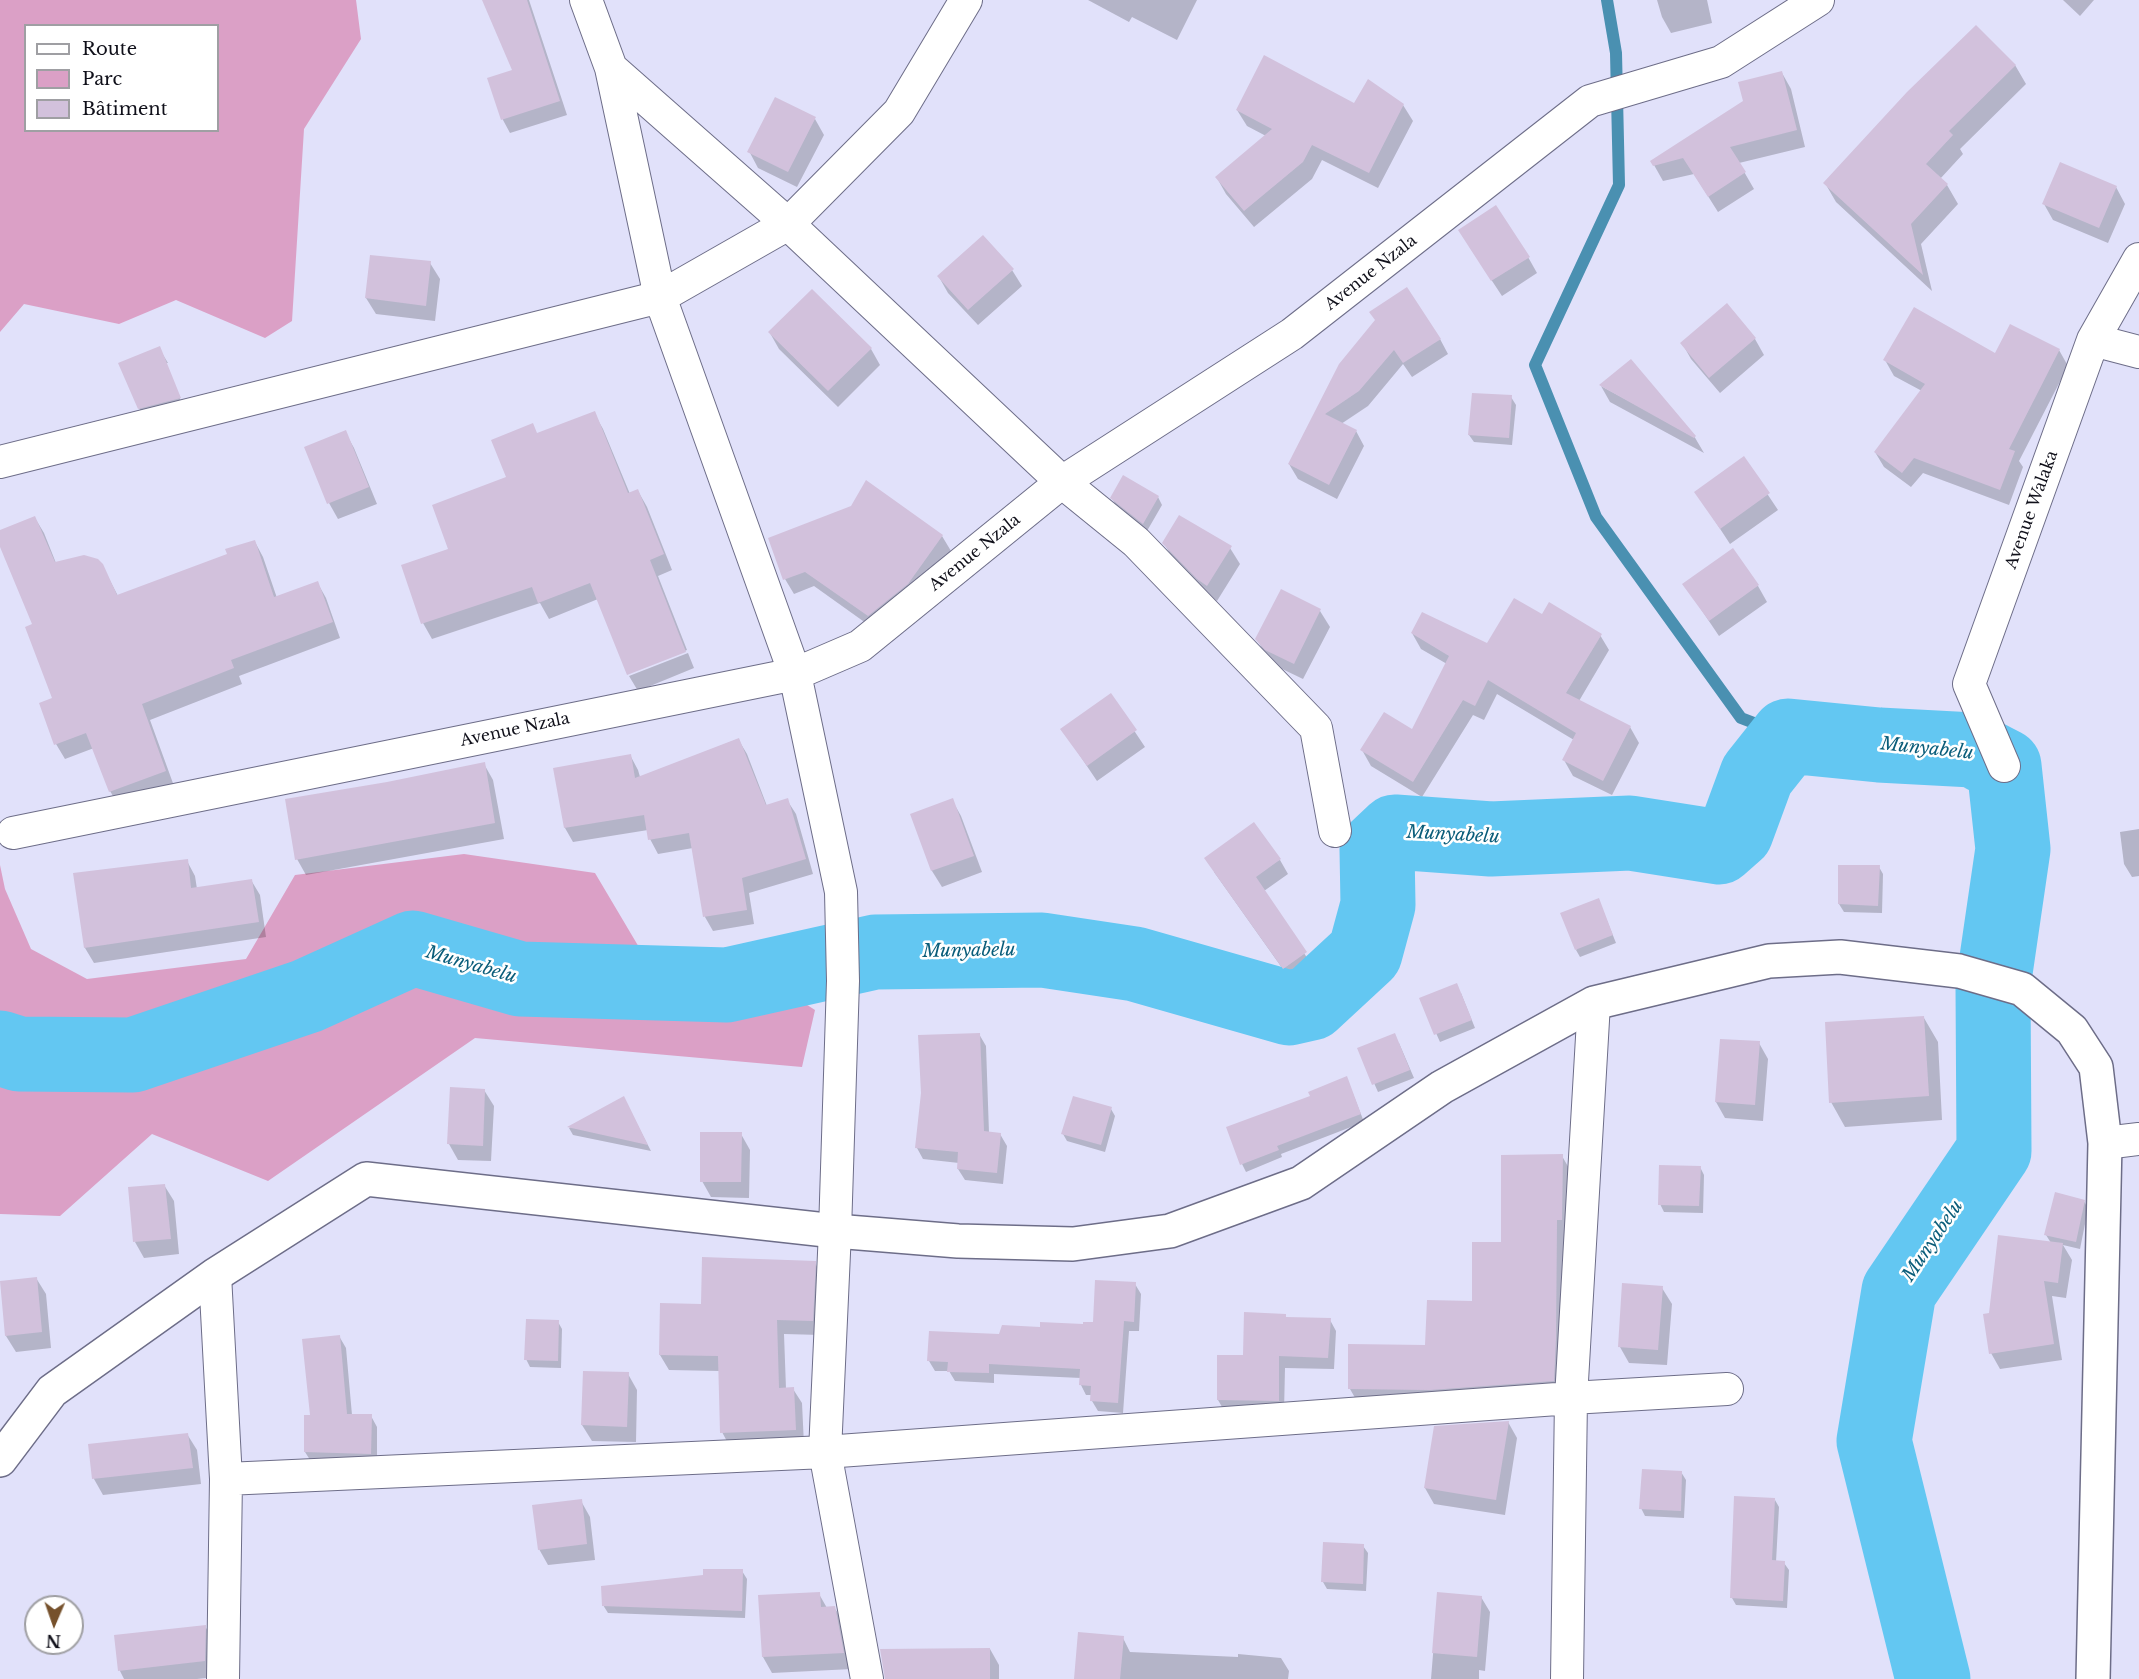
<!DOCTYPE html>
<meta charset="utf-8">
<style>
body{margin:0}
#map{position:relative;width:2139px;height:1679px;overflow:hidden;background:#e1e1fa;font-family:"Libre Baskerville",serif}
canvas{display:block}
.legend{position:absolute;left:24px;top:24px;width:195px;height:108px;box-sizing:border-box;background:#fff;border:2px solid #9f9fa3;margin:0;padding:8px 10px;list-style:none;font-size:18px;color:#10101a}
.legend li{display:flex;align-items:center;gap:12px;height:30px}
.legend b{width:30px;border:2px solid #9f9fa3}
.north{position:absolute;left:24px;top:1595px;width:60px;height:60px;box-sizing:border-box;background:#fff;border:2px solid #9f9fa3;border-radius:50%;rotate:182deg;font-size:16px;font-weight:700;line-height:24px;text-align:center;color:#10101a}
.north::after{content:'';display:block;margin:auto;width:21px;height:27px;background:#76512c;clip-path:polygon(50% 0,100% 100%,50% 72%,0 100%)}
</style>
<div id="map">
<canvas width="2139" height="1679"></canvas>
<ul class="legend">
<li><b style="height:8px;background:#fff"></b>Route</li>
<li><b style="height:16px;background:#dba0c6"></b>Parc</li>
<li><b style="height:16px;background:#d2c1dc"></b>Bâtiment</li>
</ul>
<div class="north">N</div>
</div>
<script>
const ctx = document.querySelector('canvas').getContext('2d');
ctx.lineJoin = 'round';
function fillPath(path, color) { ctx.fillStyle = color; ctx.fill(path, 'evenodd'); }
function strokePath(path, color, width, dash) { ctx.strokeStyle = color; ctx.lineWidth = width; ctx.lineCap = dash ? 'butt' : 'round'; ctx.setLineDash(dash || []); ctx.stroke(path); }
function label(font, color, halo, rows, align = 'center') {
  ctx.font = font + ' "Libre Baskerville",serif'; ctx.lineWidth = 5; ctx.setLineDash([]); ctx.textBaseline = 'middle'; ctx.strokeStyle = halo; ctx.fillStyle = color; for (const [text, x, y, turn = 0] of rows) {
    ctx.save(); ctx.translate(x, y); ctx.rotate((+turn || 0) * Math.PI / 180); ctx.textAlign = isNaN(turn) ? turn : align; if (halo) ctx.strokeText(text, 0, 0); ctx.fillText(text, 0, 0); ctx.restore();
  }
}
fillPath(new Path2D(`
 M 0,0 L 356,0 L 361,39 L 304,129 L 292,321 L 265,338 L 176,300 L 119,324 L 24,304 L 0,332 ZM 26,26 L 218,26 L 218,130 L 26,130 Z
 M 464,854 L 595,873 L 643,954 L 748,967 L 815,1010 L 802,1067 L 475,1038 L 268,1181 L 152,1134 L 60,1216 L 0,1214 L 0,865 L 5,889 L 31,949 L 87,979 L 246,959 L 295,875 Z`), '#dba0c6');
fillPath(new Path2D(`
 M 488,0 L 529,0 L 567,115 L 510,133 L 503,120 L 489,79 L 514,71 Z
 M 1088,0 L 1197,0 L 1177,40 L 1132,17 L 1129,22 Z
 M 1657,0 L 1707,0 L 1712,23 L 1671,33 L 1662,17 Z
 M 2063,0 L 2094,0 L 2080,16 Z
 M 2015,65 L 2026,84 L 1960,149 L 1963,154 L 1940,179 L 1947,185 L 1958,204 L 1921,244 L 1932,291 L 1836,202 L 1825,183 Z
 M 1782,73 L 1791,89 L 1805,147 L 1739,163 L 1754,189 L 1718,212 L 1694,174 L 1663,181 L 1654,165 L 1744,102 Z
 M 1355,105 L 1403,105 L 1413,121 L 1378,188 L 1322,160 L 1312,179 L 1254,227 L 1226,194 L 1217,178 L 1266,136 L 1247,126 L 1237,110 Z
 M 815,119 L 824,135 L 797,187 L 758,168 L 749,151 Z
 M 2116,187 L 2125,204 L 2108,243 L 2053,220 L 2044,204 Z
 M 1469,246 L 1528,257 L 1537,273 L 1502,296 Z
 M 430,263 L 440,279 L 435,321 L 376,314 L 366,298 Z
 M 1012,270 L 1022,286 L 978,325 L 948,293 L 939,277 Z
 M 1727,305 L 1755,339 L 1764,355 L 1720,393 L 1691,359 L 1682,343 Z
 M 1376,321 L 1440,339 L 1448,354 L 1412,377 L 1403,364 L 1368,406 L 1341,424 L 1356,431 L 1364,446 L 1337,499 L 1298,479 L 1289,464 Z
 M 770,333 L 871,349 L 880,365 L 838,407 L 779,349 Z
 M 159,348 L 168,363 L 165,363 L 183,406 L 148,425 L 139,408 Z
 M 2059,350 L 2068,366 L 2019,461 L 2023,467 L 2009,505 L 1923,473 L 1911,487 L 1884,467 L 1875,452 L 1922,391 L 1894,376 L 1885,360 Z
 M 1601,386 L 1694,436 L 1704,453 L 1610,402 Z
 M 1511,397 L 1516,405 L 1512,445 L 1474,442 L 1469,435 Z
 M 594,413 L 603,429 L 630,494 L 638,491 L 647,507 L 672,570 L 658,576 L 687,650 L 628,673 L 598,599 L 549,619 L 540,603 L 432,639 L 423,623 L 450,550 L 508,478 L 538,435 Z
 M 345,432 L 354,448 L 377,504 L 338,519 L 329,503 Z
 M 1744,459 L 1778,510 L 1730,544 L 1696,492 Z
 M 867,482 L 942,536 L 951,551 L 916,599 L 877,631 L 814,586 L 794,594 L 785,579 L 852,507 Z
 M 1158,497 L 1162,505 L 1147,531 L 1116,506 L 1112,498 Z
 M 35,518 L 44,533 L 56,563 L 102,565 L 118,596 L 229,555 L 255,542 L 263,557 L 277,598 L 317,582 L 326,598 L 340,638 L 239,676 L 242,684 L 150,720 L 174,786 L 119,806 L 110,791 L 94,748 L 65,759 L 56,744 L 54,699 L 34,625 L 0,543 L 0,532 Z
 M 1164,543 L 1230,548 L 1240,564 L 1217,601 L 1208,595 L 1173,559 Z
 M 1684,584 L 1758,586 L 1767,602 L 1719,636 Z
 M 1282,591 L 1320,611 L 1330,627 L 1303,679 L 1276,666 L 1266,656 L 1257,639 Z
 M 1543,616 L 1600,635 L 1609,650 L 1579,701 L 1630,727 L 1639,743 L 1612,795 L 1573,776 L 1564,760 L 1574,740 L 1497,694 L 1484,720 L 1473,715 L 1422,797 L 1371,766 L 1362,750 L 1413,732 L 1447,664 L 1421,649 L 1412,633 L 1488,645 Z
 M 688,653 L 694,668 L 638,691 L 629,676 Z
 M 1111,696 L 1145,747 L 1097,781 L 1062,729 Z
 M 738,739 L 747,754 L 767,806 L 787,800 L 796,814 L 813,874 L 749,893 L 754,924 L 713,931 L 705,917 L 693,848 L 658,854 L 650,839 L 648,830 L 573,842 L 565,828 L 555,769 L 630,755 L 638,770 L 640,777 Z
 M 484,764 L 493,780 L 504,839 L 306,875 L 297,859 Z
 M 952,800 L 961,816 L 982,872 L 942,887 L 932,871 L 912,815 Z
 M 2139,829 L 2139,876 L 2132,877 L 2124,864 L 2120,832 Z
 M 1280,860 L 1288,874 L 1264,891 L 1313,967 L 1292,982 L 1214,872 Z
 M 187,861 L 195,876 L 197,889 L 251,880 L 260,895 L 266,937 L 94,963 L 85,948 L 74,875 Z
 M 1840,866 L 1879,867 L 1883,874 L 1882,913 L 1844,912 L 1839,904 Z
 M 1602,908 L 1616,943 L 1580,957 L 1576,950 Z
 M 1461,993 L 1475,1028 L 1440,1042 L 1421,999 Z
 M 1924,1018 L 1938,1042 L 1942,1120 L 1845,1127 L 1831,1102 Z
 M 979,1034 L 986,1046 L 989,1133 L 1000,1134 L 1007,1146 L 1003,1184 L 965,1180 L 958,1169 L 959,1163 L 923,1159 L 917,1148 Z
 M 1399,1043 L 1414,1078 L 1378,1092 L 1359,1049 Z
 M 1759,1043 L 1768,1059 L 1763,1121 L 1725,1118 L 1716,1102 Z
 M 1350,1086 L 1364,1122 L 1281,1154 L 1282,1157 L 1246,1172 L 1242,1164 L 1312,1097 Z
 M 484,1090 L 494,1106 L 491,1161 L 458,1160 L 449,1144 Z
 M 624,1099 L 651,1151 L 573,1135 L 569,1128 Z
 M 1111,1109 L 1115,1116 L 1105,1152 L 1067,1141 L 1063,1134 Z
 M 741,1134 L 750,1150 L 749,1198 L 711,1197 L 702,1181 Z
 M 1562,1156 L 1570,1170 L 1570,1234 L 1564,1234 L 1564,1354 L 1562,1395 L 1358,1403 L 1350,1389 L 1426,1346 L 1474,1303 L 1502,1243 Z
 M 1700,1167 L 1704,1175 L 1703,1213 L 1664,1212 L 1660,1204 Z
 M 164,1185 L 174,1201 L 179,1254 L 144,1258 L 135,1242 Z
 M 2084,1201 L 2088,1209 L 2080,1249 L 2063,1245 L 2072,1260 L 2066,1298 L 2052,1296 L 2062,1360 L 2000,1369 L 1991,1353 L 1990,1314 L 2051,1243 L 2046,1235 Z
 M 815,1263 L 823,1278 L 821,1335 L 784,1334 L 786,1389 L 793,1389 L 802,1403 L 804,1445 L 730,1447 L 722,1432 L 720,1371 L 669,1370 L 660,1355 L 661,1305 L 702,1305 Z
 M 36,1278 L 46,1294 L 51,1348 L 16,1352 L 6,1336 Z
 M 1135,1284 L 1141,1294 L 1139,1331 L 1129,1331 L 1123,1413 L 1098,1411 L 1092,1401 L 1092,1395 L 1086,1395 L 1081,1385 L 1081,1378 L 994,1374 L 994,1383 L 955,1381 L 949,1371 L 935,1371 L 929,1361 L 1001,1335 L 1041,1328 L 1095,1324 Z
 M 1662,1288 L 1672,1304 L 1667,1365 L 1629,1363 L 1620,1347 Z
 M 1286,1318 L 1330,1320 L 1336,1331 L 1334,1369 L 1285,1368 L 1284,1412 L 1225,1412 L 1218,1400 L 1244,1357 Z
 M 558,1322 L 562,1329 L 561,1368 L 530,1367 L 526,1359 Z
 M 339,1336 L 346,1348 L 352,1415 L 371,1416 L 377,1427 L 377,1466 L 312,1463 L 305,1452 L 312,1416 Z
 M 628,1374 L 637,1390 L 636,1442 L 592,1441 L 582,1425 Z
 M 1508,1422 L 1517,1438 L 1505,1515 L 1434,1504 L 1425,1488 Z
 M 187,1434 L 197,1450 L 201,1484 L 103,1495 L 94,1479 L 90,1445 Z
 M 1681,1472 L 1686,1480 L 1684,1518 L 1645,1516 L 1641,1508 Z
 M 1775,1500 L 1779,1507 L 1776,1562 L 1784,1563 L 1789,1570 L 1787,1608 L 1736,1605 L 1732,1598 Z
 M 581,1501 L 590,1517 L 595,1560 L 548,1565 L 539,1549 Z
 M 1363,1546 L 1368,1553 L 1366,1591 L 1327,1589 L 1323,1582 Z
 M 742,1571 L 747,1579 L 745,1618 L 608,1613 L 603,1605 Z
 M 1438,1593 L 1481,1597 L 1490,1612 L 1485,1671 L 1479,1670 L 1479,1679 L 1431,1679 Z
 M 819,1594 L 827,1608 L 834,1607 L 844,1623 L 852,1669 L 772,1673 L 763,1657 L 760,1596 Z
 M 205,1626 L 214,1642 L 214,1677 L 197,1679 L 124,1679 L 120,1671 L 116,1637 Z
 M 1123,1638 L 1130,1652 L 1238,1657 L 1238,1654 L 1281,1658 L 1289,1671 L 1288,1679 L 1076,1679 Z
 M 990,1649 L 999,1665 L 999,1679 L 930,1679 Z`), '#0003');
strokePath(new Path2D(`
 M 1607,0 L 1616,53 L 1619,185 L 1535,365 L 1596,517 L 1741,718 L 1788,736`), '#4a90b1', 12);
strokePath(new Path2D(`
 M 0,1048 L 19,1054 L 133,1055 L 307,996 L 413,948 L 520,979 L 727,985 L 875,952 L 1042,950 L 1135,964 L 1289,1008 L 1311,1003 L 1365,953 L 1378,905 L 1377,849 L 1395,832 L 1491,839 L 1630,833 L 1719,847 L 1736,832 L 1757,775 L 1788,736 L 1879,745 L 1973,750 L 2004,766 L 2013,849 L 1993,986 L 1994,1151 L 1899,1291 L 1874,1441 L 1933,1679`), '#63c7f2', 75);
fillPath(new Path2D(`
 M 482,0 L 527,0 L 560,101 L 501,120 L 487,78 L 512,70 Z
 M 1976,25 L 2016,65 L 1949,131 L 1953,135 L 1926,164 L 1948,184 L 1911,224 L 1923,275 L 1823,183 L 1907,92 Z
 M 1264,55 L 1354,103 L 1368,79 L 1404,104 L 1369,173 L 1312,145 L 1303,162 L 1244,211 L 1215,177 L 1272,129 L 1236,110 Z
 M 1782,71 L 1797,130 L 1730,147 L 1746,172 L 1708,197 L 1683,158 L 1653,166 L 1650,161 L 1743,101 L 1738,82 Z
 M 775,97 L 816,117 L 788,172 L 747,152 Z
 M 2060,162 L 2117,186 L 2099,228 L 2042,204 Z
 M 1496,205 L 1530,257 L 1491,281 L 1458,230 Z
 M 983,235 L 1014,269 L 968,310 L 937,276 Z
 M 370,255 L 431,261 L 426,306 L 365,298 Z
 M 1407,287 L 1441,339 L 1403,363 L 1394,350 L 1359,391 L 1325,414 L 1357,430 L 1329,485 L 1288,464 L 1339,364 L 1375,320 L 1369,312 Z
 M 812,289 L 872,348 L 828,391 L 768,332 Z
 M 1727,303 L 1756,338 L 1709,378 L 1680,343 Z
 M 1914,307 L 1995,353 L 2010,324 L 2060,349 L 2009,449 L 2015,451 L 2000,490 L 1914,458 L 1902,473 L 1874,452 L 1925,384 L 1883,360 Z
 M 160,346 L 181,398 L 138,409 L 118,363 Z
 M 1631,359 L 1696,436 L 1694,438 L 1599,385 Z
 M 1472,393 L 1512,395 L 1509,438 L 1468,435 Z
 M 595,411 L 628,493 L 638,489 L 664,554 L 650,560 L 686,652 L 627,675 L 590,583 L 538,603 L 532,587 L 421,624 L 401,565 L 448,549 L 432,505 L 506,477 L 491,440 L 533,423 L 537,433 Z
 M 346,430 L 369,487 L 327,504 L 304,447 Z
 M 1744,456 L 1770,493 L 1720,529 L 1694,492 Z
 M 1123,475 L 1159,496 L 1143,524 L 1110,498 Z
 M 866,480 L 943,535 L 908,584 L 868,616 L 805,572 L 783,580 L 768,538 L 851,506 Z
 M 1179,515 L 1232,546 L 1207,586 L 1197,579 L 1162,543 Z
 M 35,516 L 55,562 L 84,555 L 98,559 L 103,564 L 117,595 L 227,554 L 225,549 L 255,540 L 274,597 L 318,581 L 333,622 L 231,660 L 234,668 L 142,704 L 166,771 L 109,792 L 86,733 L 54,745 L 39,703 L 52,698 L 25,627 L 32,624 L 0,547 L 0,530 Z
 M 1733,548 L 1759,585 L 1709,621 L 1682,584 Z
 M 1281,589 L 1321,609 L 1294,664 L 1265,650 L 1255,639 Z
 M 1514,598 L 1542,614 L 1549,602 L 1602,634 L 1566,693 L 1631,726 L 1603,781 L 1562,760 L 1576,733 L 1488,680 L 1475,706 L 1463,700 L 1413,782 L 1360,750 L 1384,712 L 1412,729 L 1449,656 L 1411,633 L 1422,612 L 1487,643 Z
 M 1111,693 L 1137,730 L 1087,766 L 1060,729 Z
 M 739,738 L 766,805 L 788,798 L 806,859 L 742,878 L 747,910 L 703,917 L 689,833 L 648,840 L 644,815 L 564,828 L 553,768 L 631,754 L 635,778 Z
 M 485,762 L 495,823 L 295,860 L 285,799 L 387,782 Z
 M 953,798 L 974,856 L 931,871 L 910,814 Z
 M 1254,822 L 1281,859 L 1256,877 L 1307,952 L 1283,969 L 1204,858 Z
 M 188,859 L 191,888 L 252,879 L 259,922 L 84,948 L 73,873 Z
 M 1838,865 L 1880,865 L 1878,906 L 1838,904 Z
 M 1599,898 L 1613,935 L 1575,950 L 1560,913 Z
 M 1457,983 L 1472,1020 L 1434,1035 L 1419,998 Z
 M 1924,1016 L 1929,1096 L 1829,1103 L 1825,1022 Z
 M 980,1033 L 984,1131 L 1001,1133 L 997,1173 L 957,1169 L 958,1152 L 915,1148 L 921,1093 L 918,1035 Z
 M 1395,1033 L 1410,1070 L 1372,1085 L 1357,1048 Z
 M 1720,1039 L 1760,1041 L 1755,1105 L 1715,1102 Z
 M 1347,1076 L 1361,1114 L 1277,1146 L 1279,1150 L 1240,1165 L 1226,1127 L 1310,1096 L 1308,1092 Z
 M 450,1087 L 485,1089 L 483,1146 L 447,1144 Z
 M 624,1096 L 648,1145 L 567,1127 Z
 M 1073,1096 L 1112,1107 L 1101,1145 L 1061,1134 Z
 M 700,1132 L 742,1132 L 741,1182 L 700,1182 Z
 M 1563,1154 L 1562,1220 L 1557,1220 L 1556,1338 L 1554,1381 L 1430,1390 L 1348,1389 L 1348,1344 L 1425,1345 L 1427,1300 L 1472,1301 L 1472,1242 L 1501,1242 L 1501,1155 Z
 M 1659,1165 L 1701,1166 L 1699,1206 L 1658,1205 Z
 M 165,1184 L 171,1239 L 133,1242 L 128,1187 Z
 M 2055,1192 L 2085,1200 L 2076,1242 L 2044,1235 Z
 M 1998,1235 L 2063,1243 L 2058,1283 L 2044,1281 L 2054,1344 L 1989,1354 L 1983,1314 L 1989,1313 Z
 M 702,1257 L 816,1261 L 813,1321 L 777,1320 L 779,1388 L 794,1387 L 796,1430 L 720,1433 L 718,1356 L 659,1355 L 660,1303 L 701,1304 Z
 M 37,1277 L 42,1332 L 5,1336 L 0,1281 Z
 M 1095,1280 L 1136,1282 L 1134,1322 L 1124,1321 L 1118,1403 L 1090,1401 L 1091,1386 L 1079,1385 L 1080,1369 L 989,1364 L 989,1373 L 947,1372 L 948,1362 L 927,1361 L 929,1331 L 999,1334 L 1002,1325 L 1040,1327 L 1040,1322 L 1083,1324 L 1083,1322 L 1093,1322 Z
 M 1622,1283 L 1663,1286 L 1658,1350 L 1618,1347 Z
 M 1244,1312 L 1286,1314 L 1286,1317 L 1331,1318 L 1328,1358 L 1279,1356 L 1279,1401 L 1217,1400 L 1217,1355 L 1243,1355 Z
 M 526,1319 L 559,1320 L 558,1361 L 524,1360 Z
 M 340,1335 L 347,1414 L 372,1414 L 371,1454 L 304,1452 L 304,1415 L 310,1415 L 302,1339 Z
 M 583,1371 L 629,1372 L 627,1427 L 581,1425 Z
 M 1509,1421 L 1496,1500 L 1424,1488 L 1434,1426 Z
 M 188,1433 L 193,1468 L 92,1479 L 88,1444 Z
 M 1642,1469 L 1682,1471 L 1681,1511 L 1639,1509 Z
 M 1734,1496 L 1775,1498 L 1772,1560 L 1785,1561 L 1783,1601 L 1730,1598 Z
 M 582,1499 L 587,1544 L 538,1550 L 532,1505 Z
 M 1323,1542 L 1364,1544 L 1363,1584 L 1321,1582 Z
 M 703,1569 L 743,1569 L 742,1611 L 602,1606 L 601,1586 L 703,1575 Z
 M 820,1592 L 821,1607 L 835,1606 L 844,1653 L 762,1657 L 758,1595 Z
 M 1437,1592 L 1482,1596 L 1477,1657 L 1432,1653 Z
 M 206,1625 L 205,1661 L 118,1671 L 114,1635 Z
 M 1078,1632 L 1124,1636 L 1120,1679 L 1074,1679 Z
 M 990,1648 L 990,1679 L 885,1679 L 880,1649 Z`), '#d2c1dc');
const minor = new Path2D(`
 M 586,0 L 611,68 L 660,297 L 795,674 L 841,892 L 843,981 L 835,1231 L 825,1452 L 867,1679
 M 611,68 L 788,224 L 1062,482 L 1136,542 L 1316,728 L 1335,831
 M 2093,340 L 2139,352
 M 0,462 L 660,297 L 788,224 L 899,112 L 966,0
 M 2004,766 L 1969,684 L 2093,340 L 2139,259
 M 13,833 L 795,674 L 860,646 L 1062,482 L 1292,334 L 1590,101 L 1721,62 L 1818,0
 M 2105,1143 L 2139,1139
 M 215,1275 L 226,1479 L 223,1679
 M 226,1479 L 825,1452 L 1571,1398 L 1727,1389
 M 1567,1679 L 1571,1398 L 1594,1003`);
const tertiary = new Path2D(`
 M 0,1460 L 52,1391 L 215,1275 L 366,1179 L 835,1231 L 958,1241 L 1073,1244 L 1170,1231 L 1301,1183 L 1442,1087 L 1594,1003 L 1769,961 L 1840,957 L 1959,971 L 2022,989 L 2072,1030 L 2096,1067 L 2105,1143 L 2093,1679`);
strokePath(minor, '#6d6d88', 34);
strokePath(tertiary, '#6d6d88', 36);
strokePath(minor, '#fff', 32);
strokePath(tertiary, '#fff', 33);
label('16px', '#10101a', '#fff', [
 ["Avenue Nzala",1371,273,-38],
 ["Avenue Walaka",2032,510,-70],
 ["Avenue Nzala",975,553,-39],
 ["Avenue Nzala",515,730,-12]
]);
label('italic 18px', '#0a5d7a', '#fff', [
 ["Munyabelu",1927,749,6],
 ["Munyabelu",1453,835,3],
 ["Munyabelu",969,951,-1],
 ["Munyabelu",471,965,16],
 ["Munyabelu",1933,1241,-56]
]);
</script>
